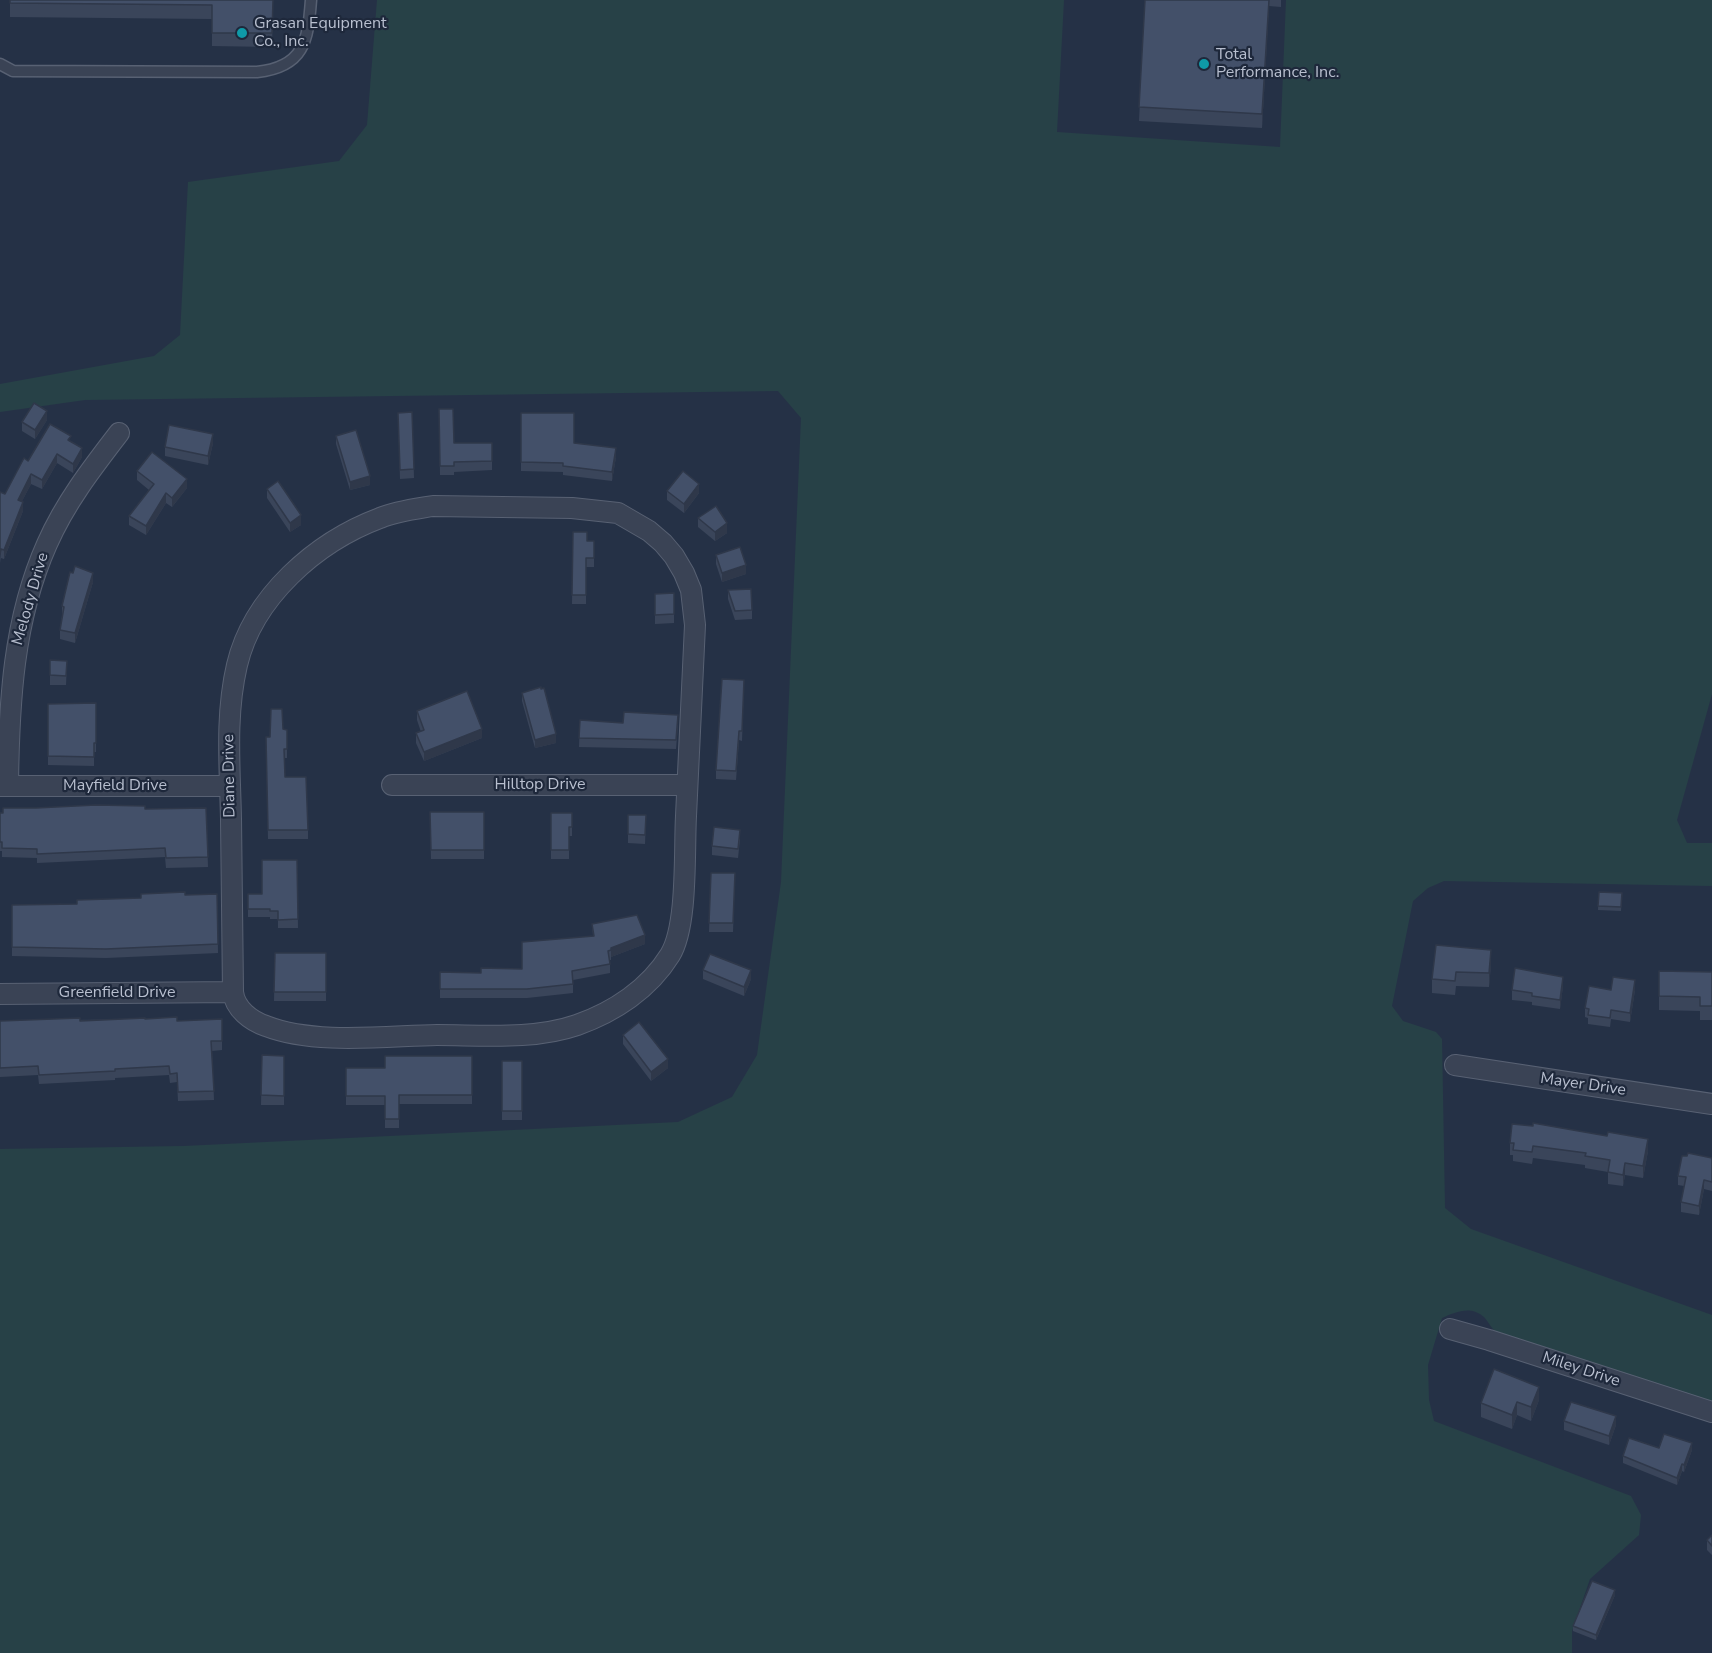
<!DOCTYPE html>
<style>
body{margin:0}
canvas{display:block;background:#253146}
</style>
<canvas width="1712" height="1653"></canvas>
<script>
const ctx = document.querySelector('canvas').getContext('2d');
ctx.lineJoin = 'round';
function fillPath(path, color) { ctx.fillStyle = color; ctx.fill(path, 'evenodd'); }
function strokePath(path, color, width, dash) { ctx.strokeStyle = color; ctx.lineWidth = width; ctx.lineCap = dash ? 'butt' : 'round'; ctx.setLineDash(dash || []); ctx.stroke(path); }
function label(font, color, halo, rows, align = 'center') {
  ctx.font = font + ' "Nunito Sans",sans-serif'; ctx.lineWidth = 4.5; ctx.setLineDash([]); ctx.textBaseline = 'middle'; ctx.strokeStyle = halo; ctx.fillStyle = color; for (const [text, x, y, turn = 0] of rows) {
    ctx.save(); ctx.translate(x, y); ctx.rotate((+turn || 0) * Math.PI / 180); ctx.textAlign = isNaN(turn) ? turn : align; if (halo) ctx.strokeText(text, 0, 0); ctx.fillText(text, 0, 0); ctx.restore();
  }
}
fillPath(new Path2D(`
 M 377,0 L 1064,0 L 1057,132 L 1280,147 L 1286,0 L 1712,0 L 1712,694 L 1677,820 L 1687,843 L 1712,843 L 1712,886 L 1444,881 L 1428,888 L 1413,901 L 1392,1006 L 1403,1021 L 1436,1032 L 1442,1039 L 1445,1208 L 1471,1229 L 1712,1315 L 1712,1406 L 1496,1332 C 1491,1328 1488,1321 1484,1317 C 1471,1305 1455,1312 1442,1318 L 1428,1365 L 1429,1400 L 1434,1421 L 1631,1496 L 1641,1515 L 1639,1535 L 1590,1579 L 1572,1631 L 1572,1653 L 0,1653 L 0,1149 L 184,1146 L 678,1122 L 732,1097 L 757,1055 L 781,882 L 801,418 L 778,391 L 85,400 L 0,412 L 0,384 L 154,356 L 180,335 L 188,182 L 339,161 L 367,125 Z`), '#274147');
const lane = new Path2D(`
 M 0,64 L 13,71 L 257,72 C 304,67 308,41 311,0`);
const street = new Path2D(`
 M 433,506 L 572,508 L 618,513 L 649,531 L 663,543 L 674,556 L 684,573 L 691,590 L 695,625 C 692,689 689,752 686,816 C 684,851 688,926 670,955 C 649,989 614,1012 577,1025 C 534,1040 482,1035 437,1035 C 385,1036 315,1045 266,1026 C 251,1021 235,1009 233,992 C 232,934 232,877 231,819 C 230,768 225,716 237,665 C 253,597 316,542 380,518 C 397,511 415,509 433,506 Z
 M 8,785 C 9,703 13,620 47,544 C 65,503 92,468 119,433
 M 392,785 L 687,785
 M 0,786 L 230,786
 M 0,994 L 233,992
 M 1455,1065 L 1712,1104
 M 1450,1329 L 1489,1340 L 1712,1412`);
strokePath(lane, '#586173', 13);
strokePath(street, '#586173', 22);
strokePath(lane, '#3a4355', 10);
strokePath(street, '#3a4355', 20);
fillPath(new Path2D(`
 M 10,0 L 273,0 L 272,47 L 212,46 L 212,19 L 10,17 Z
 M 1145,0 L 1281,0 L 1281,7 L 1269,6 L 1262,128 L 1139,121 Z
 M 439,409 L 454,443 L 492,443 L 492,470 L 454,472 L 454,475 L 440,475 Z
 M 412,412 L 414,478 L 400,479 L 398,413 Z
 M 521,413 L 574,443 L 616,457 L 612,481 L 563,475 L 563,472 L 521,471 Z
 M 47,420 L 35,439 L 22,431 L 22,422 Z
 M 336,436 L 370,485 L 350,490 L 336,444 Z
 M 71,442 L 82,457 L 73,473 L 57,463 L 42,489 L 31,484 L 22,501 L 23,511 L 4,559 L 1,558 L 0,563 L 5,494 L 28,461 Z
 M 213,443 L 208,465 L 165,456 L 165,447 Z
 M 137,471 L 187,488 L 172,507 L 166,503 L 146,535 L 129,525 L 129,516 L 149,490 L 137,480 Z
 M 267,489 L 301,525 L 290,532 L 267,498 Z
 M 667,491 L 699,493 L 684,513 L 667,500 Z
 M 698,518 L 727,533 L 715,541 L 698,527 Z
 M 573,532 L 587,541 L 594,541 L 594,567 L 586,567 L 586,604 L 572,604 Z
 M 716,555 L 746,574 L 722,582 L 716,564 Z
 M 93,582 L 75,643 L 60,639 L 60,630 L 62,616 L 62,606 Z
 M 728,590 L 752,610 L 752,619 L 735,620 L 728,599 Z
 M 674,593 L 674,623 L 655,624 L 655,594 Z
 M 50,660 L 67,661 L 66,685 L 50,685 Z
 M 744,680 L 742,741 L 739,740 L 736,780 L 716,779 L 716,770 Z
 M 541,689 L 556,743 L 535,748 L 522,701 L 522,693 Z
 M 96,703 L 96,752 L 94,752 L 94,766 L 48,765 L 48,704 Z
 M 417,711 L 482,738 L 424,761 L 416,743 L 416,733 L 421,732 L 417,720 Z
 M 580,720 L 623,723 L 678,724 L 676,749 L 579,747 Z
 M 283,729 L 287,730 L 287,758 L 284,758 L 285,777 L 308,830 L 308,839 L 268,839 L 266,737 L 270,737 Z
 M 36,808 L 145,809 L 206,808 L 208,867 L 166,868 L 165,857 L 37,863 L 37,858 L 2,857 L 2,851 L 0,851 L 0,813 Z
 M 430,812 L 484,812 L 484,859 L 431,859 Z
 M 551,813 L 572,813 L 572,836 L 569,836 L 569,859 L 551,859 Z
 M 628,815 L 646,815 L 645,844 L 628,843 Z
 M 740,839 L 738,858 L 712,855 L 712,846 Z
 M 297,860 L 298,928 L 278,928 L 278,919 L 270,919 L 270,917 L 248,917 L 248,894 L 262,894 Z
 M 711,873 L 735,873 L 733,932 L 709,932 Z
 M 1599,892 L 1622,893 L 1621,911 L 1598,910 Z
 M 217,894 L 218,953 L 106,958 L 12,956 L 12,905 L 77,904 L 185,895 Z
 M 592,924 L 645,944 L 611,957 L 611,960 L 610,960 L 610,973 L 573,980 L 573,993 L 527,998 L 440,998 L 440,972 L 481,973 L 522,969 L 593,936 Z
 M 1436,945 L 1491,964 L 1489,987 L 1456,986 L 1455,995 L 1432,993 L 1432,979 Z
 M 275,953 L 326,953 L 326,1001 L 274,1001 Z
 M 703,970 L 751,979 L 744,996 L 703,979 Z
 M 1659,971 L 1712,972 L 1712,1020 L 1700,1020 L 1700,1011 L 1659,1010 Z
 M 1563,986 L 1560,1009 L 1532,1005 L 1532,1002 L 1512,1000 L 1512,990 Z
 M 1611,990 L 1635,990 L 1630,1022 L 1611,1019 L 1610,1027 L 1588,1024 L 1588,1018 L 1585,1017 L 1585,1008 Z
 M 145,1019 L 177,1021 L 222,1019 L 222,1050 L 212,1051 L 214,1100 L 178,1101 L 177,1082 L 170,1083 L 169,1075 L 115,1078 L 115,1080 L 39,1084 L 38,1075 L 0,1077 L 0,1021 Z
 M 623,1035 L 668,1068 L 651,1081 L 623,1044 Z
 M 262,1055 L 284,1056 L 284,1105 L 261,1105 Z
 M 472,1056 L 472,1104 L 399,1104 L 399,1128 L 385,1128 L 385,1105 L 346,1105 L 346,1068 L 385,1068 Z
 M 502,1061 L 522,1061 L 522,1120 L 502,1120 Z
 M 1510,1143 L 1648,1151 L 1643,1178 L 1625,1175 L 1623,1186 L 1608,1184 L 1608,1172 L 1585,1168 L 1585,1165 L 1533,1158 L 1532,1164 L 1513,1161 L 1513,1155 L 1510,1155 Z
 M 1687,1156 L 1712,1158 L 1712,1191 L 1704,1189 L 1699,1215 L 1681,1212 L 1681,1202 L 1684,1186 L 1678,1185 L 1678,1176 Z
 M 1539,1400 L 1531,1421 L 1517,1415 L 1512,1429 L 1481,1417 L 1481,1403 Z
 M 1564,1421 L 1616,1425 L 1609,1445 L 1564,1430 Z
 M 1659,1448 L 1692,1450 L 1684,1472 L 1682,1471 L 1677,1485 L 1623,1463 L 1623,1456 Z
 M 1712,1535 L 1712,1555 L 1707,1550 L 1707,1540 Z
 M 1615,1595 L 1596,1640 L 1573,1631 L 1573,1626 Z`), '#3a455a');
fillPath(new Path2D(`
 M 1269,0 L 1269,6 L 1262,128 L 1262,114 Z
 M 47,411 L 47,420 L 35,439 L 35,430 Z
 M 213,434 L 213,443 L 208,465 L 208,456 Z
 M 82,448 L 82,457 L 73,473 L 73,464 Z
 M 616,448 L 616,457 L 612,481 L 612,472 Z
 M 57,454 L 57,463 L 42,489 L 42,480 Z
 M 31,474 L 31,484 L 18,509 L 18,500 Z
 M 370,476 L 370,485 L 350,490 L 350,482 Z
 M 187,479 L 187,488 L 172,507 L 172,498 Z
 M 699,484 L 699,493 L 684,513 L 684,504 Z
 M 166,493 L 166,503 L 146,535 L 146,526 Z
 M 23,502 L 23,511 L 4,559 L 4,550 Z
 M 301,515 L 301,525 L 290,532 L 290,523 Z
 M 727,523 L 727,533 L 715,541 L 715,532 Z
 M 746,565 L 746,574 L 722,582 L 722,573 Z
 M 93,573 L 93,582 L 75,643 L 75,633 Z
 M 482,729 L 482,738 L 424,761 L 424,752 Z
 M 556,734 L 556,743 L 535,748 L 535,740 Z
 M 645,935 L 645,944 L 611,957 L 611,948 Z
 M 1491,950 L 1491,964 L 1489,987 L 1489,973 Z
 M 751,970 L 751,979 L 744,996 L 744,987 Z
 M 1563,977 L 1563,986 L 1560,1009 L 1560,1000 Z
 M 1635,980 L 1635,990 L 1630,1022 L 1630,1013 Z
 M 668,1059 L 668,1068 L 651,1081 L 651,1072 Z
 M 1648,1139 L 1648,1151 L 1643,1178 L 1643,1166 Z
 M 1625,1163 L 1625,1175 L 1623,1186 L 1623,1175 Z
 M 1704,1180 L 1704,1189 L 1699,1215 L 1699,1206 Z
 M 1539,1387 L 1539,1400 L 1531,1421 L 1531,1407 Z
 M 1517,1402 L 1517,1415 L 1512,1429 L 1512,1415 Z
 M 1616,1416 L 1616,1425 L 1609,1445 L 1609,1436 Z
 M 1692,1443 L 1692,1450 L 1684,1472 L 1684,1465 Z
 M 1682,1464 L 1682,1471 L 1677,1485 L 1677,1478 Z
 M 1615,1590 L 1615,1595 L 1596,1640 L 1596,1635 Z`), '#2f384a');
const building = new Path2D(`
 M 10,0 L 273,0 L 272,33 L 212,33 L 212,5 L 10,3 Z
 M 1145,0 L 1269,0 L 1262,114 L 1139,107 Z
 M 34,403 L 47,411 L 35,430 L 22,422 Z
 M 439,409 L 453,409 L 454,443 L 492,443 L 492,461 L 454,462 L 454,466 L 440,466 Z
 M 412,412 L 414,469 L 400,470 L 398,413 Z
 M 521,413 L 574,413 L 574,443 L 616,448 L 612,472 L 563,466 L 563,463 L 521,462 Z
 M 50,424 L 71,436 L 68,440 L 82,448 L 73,464 L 57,454 L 42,480 L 31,474 L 18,500 L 23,502 L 4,550 L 1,549 L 0,554 L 0,492 L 5,494 L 24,458 L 28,461 Z
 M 169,425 L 213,434 L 208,456 L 165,447 Z
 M 356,430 L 370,476 L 350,482 L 336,436 Z
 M 152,452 L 187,479 L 172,498 L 166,493 L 146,526 L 129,516 L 154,484 L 137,471 Z
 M 683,471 L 699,484 L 684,504 L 667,491 Z
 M 278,481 L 301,515 L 290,523 L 267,489 Z
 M 716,506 L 727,523 L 715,532 L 698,518 Z
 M 573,532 L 587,532 L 587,541 L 594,541 L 594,558 L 586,558 L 586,595 L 572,595 Z
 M 740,547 L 746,565 L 722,573 L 716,555 Z
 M 75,566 L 93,573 L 75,633 L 60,630 L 64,607 L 62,606 L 70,572 L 73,573 Z
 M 751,589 L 752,610 L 735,611 L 728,590 Z
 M 674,593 L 674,614 L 655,615 L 655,594 Z
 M 50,660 L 67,661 L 66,676 L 50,675 Z
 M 722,679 L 744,680 L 742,731 L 739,731 L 736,771 L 716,770 Z
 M 541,687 L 541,689 L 544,688 L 556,734 L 535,740 L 522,693 Z
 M 467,691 L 482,729 L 424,752 L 416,733 L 424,730 L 417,711 Z
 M 96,703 L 96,743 L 94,743 L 94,757 L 48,756 L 48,704 Z
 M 271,709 L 282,709 L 283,729 L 287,730 L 287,749 L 284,749 L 285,777 L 306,777 L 308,830 L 268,830 L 266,737 L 270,737 Z
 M 624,712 L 678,715 L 676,740 L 579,738 L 580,720 L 623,723 Z
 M 96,805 L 145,806 L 145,809 L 206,808 L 208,857 L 166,858 L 165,848 L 37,854 L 37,849 L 2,848 L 2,842 L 0,842 L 0,813 L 3,813 L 3,808 L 36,808 Z
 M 430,812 L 484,812 L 484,850 L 431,850 Z
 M 551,813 L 572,813 L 572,827 L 569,827 L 569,850 L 551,850 Z
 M 628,815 L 646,815 L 645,835 L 628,834 Z
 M 714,827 L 740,830 L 738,849 L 712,846 Z
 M 262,860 L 297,860 L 298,919 L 278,920 L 278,911 L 270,911 L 270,909 L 248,909 L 248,894 L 262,894 Z
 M 711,873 L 735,873 L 733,923 L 709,923 Z
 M 185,892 L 185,895 L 217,894 L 218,944 L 106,949 L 12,947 L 12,905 L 77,904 L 77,900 L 141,898 L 141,894 Z
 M 1599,892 L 1622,893 L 1621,907 L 1598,906 Z
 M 637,915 L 645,935 L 611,948 L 611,950 L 608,951 L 610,964 L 572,971 L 573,984 L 527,989 L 440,989 L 440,972 L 481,973 L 481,968 L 522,969 L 522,942 L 594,936 L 592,924 Z
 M 1436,945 L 1491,950 L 1489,973 L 1456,972 L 1455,981 L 1432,979 Z
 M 275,953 L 326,953 L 326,992 L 274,992 Z
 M 710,954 L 751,970 L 744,987 L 703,970 Z
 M 1515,968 L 1563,977 L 1560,1000 L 1532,996 L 1532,993 L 1512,990 Z
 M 1659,971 L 1712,972 L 1712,1006 L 1700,1006 L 1700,997 L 1659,996 Z
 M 1613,977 L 1635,980 L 1630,1013 L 1611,1010 L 1610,1018 L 1588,1015 L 1589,1009 L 1585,1008 L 1589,986 L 1611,990 Z
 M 177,1017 L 177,1021 L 222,1019 L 222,1041 L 211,1041 L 214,1091 L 178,1092 L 177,1073 L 170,1074 L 169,1066 L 115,1069 L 115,1071 L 39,1075 L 38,1066 L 0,1068 L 0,1021 L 80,1018 L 80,1021 L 145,1018 L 145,1019 Z
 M 639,1022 L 668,1059 L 651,1072 L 623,1035 Z
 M 262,1055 L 284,1056 L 284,1096 L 261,1095 Z
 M 385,1056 L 472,1056 L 472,1095 L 399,1095 L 399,1119 L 385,1119 L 385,1096 L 346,1096 L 346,1068 L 385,1068 Z
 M 502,1061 L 522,1061 L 522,1111 L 502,1111 Z
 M 1533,1123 L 1607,1136 L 1608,1132 L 1648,1139 L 1643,1166 L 1625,1163 L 1623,1175 L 1608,1172 L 1610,1160 L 1585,1156 L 1586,1153 L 1533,1146 L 1532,1152 L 1513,1150 L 1514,1143 L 1510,1143 L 1512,1124 L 1533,1126 Z
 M 1688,1153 L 1712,1158 L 1712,1182 L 1704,1180 L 1699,1206 L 1681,1202 L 1686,1177 L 1678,1176 L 1682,1156 L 1687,1156 Z
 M 1494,1369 L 1539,1387 L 1531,1407 L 1517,1402 L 1512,1415 L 1481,1403 Z
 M 1571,1402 L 1616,1416 L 1609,1436 L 1564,1421 Z
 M 1664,1434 L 1692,1443 L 1684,1465 L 1682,1464 L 1677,1478 L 1623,1456 L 1629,1438 L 1659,1448 Z
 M 1712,1535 L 1712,1546 L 1707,1540 Z
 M 1592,1581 L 1615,1590 L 1596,1635 L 1573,1626 Z`);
fillPath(building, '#435069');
strokePath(building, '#2f384a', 1.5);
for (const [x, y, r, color] of [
 [242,33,6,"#0f9aa8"],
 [1204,64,6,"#0f9aa8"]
]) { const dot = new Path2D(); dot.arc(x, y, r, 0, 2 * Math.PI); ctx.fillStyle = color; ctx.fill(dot); strokePath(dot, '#1e283b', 2); }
label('16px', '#b8bfcf', '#1e283b', [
 ["Grasan Equipment",254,24],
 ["Co., Inc.",254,42],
 ["Total",1216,55],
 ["Performance, Inc.",1216,73]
], 'left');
label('16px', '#b8bfcf', '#1e283b', [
 ["Melody Drive",31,599,-74],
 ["Diane Drive",230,776,-91],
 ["Hilltop Drive",540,785],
 ["Mayfield Drive",115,786],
 ["Greenfield Drive",117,993],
 ["Mayer Drive",1583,1085,8],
 ["Miley Drive",1581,1370,18]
]);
</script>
